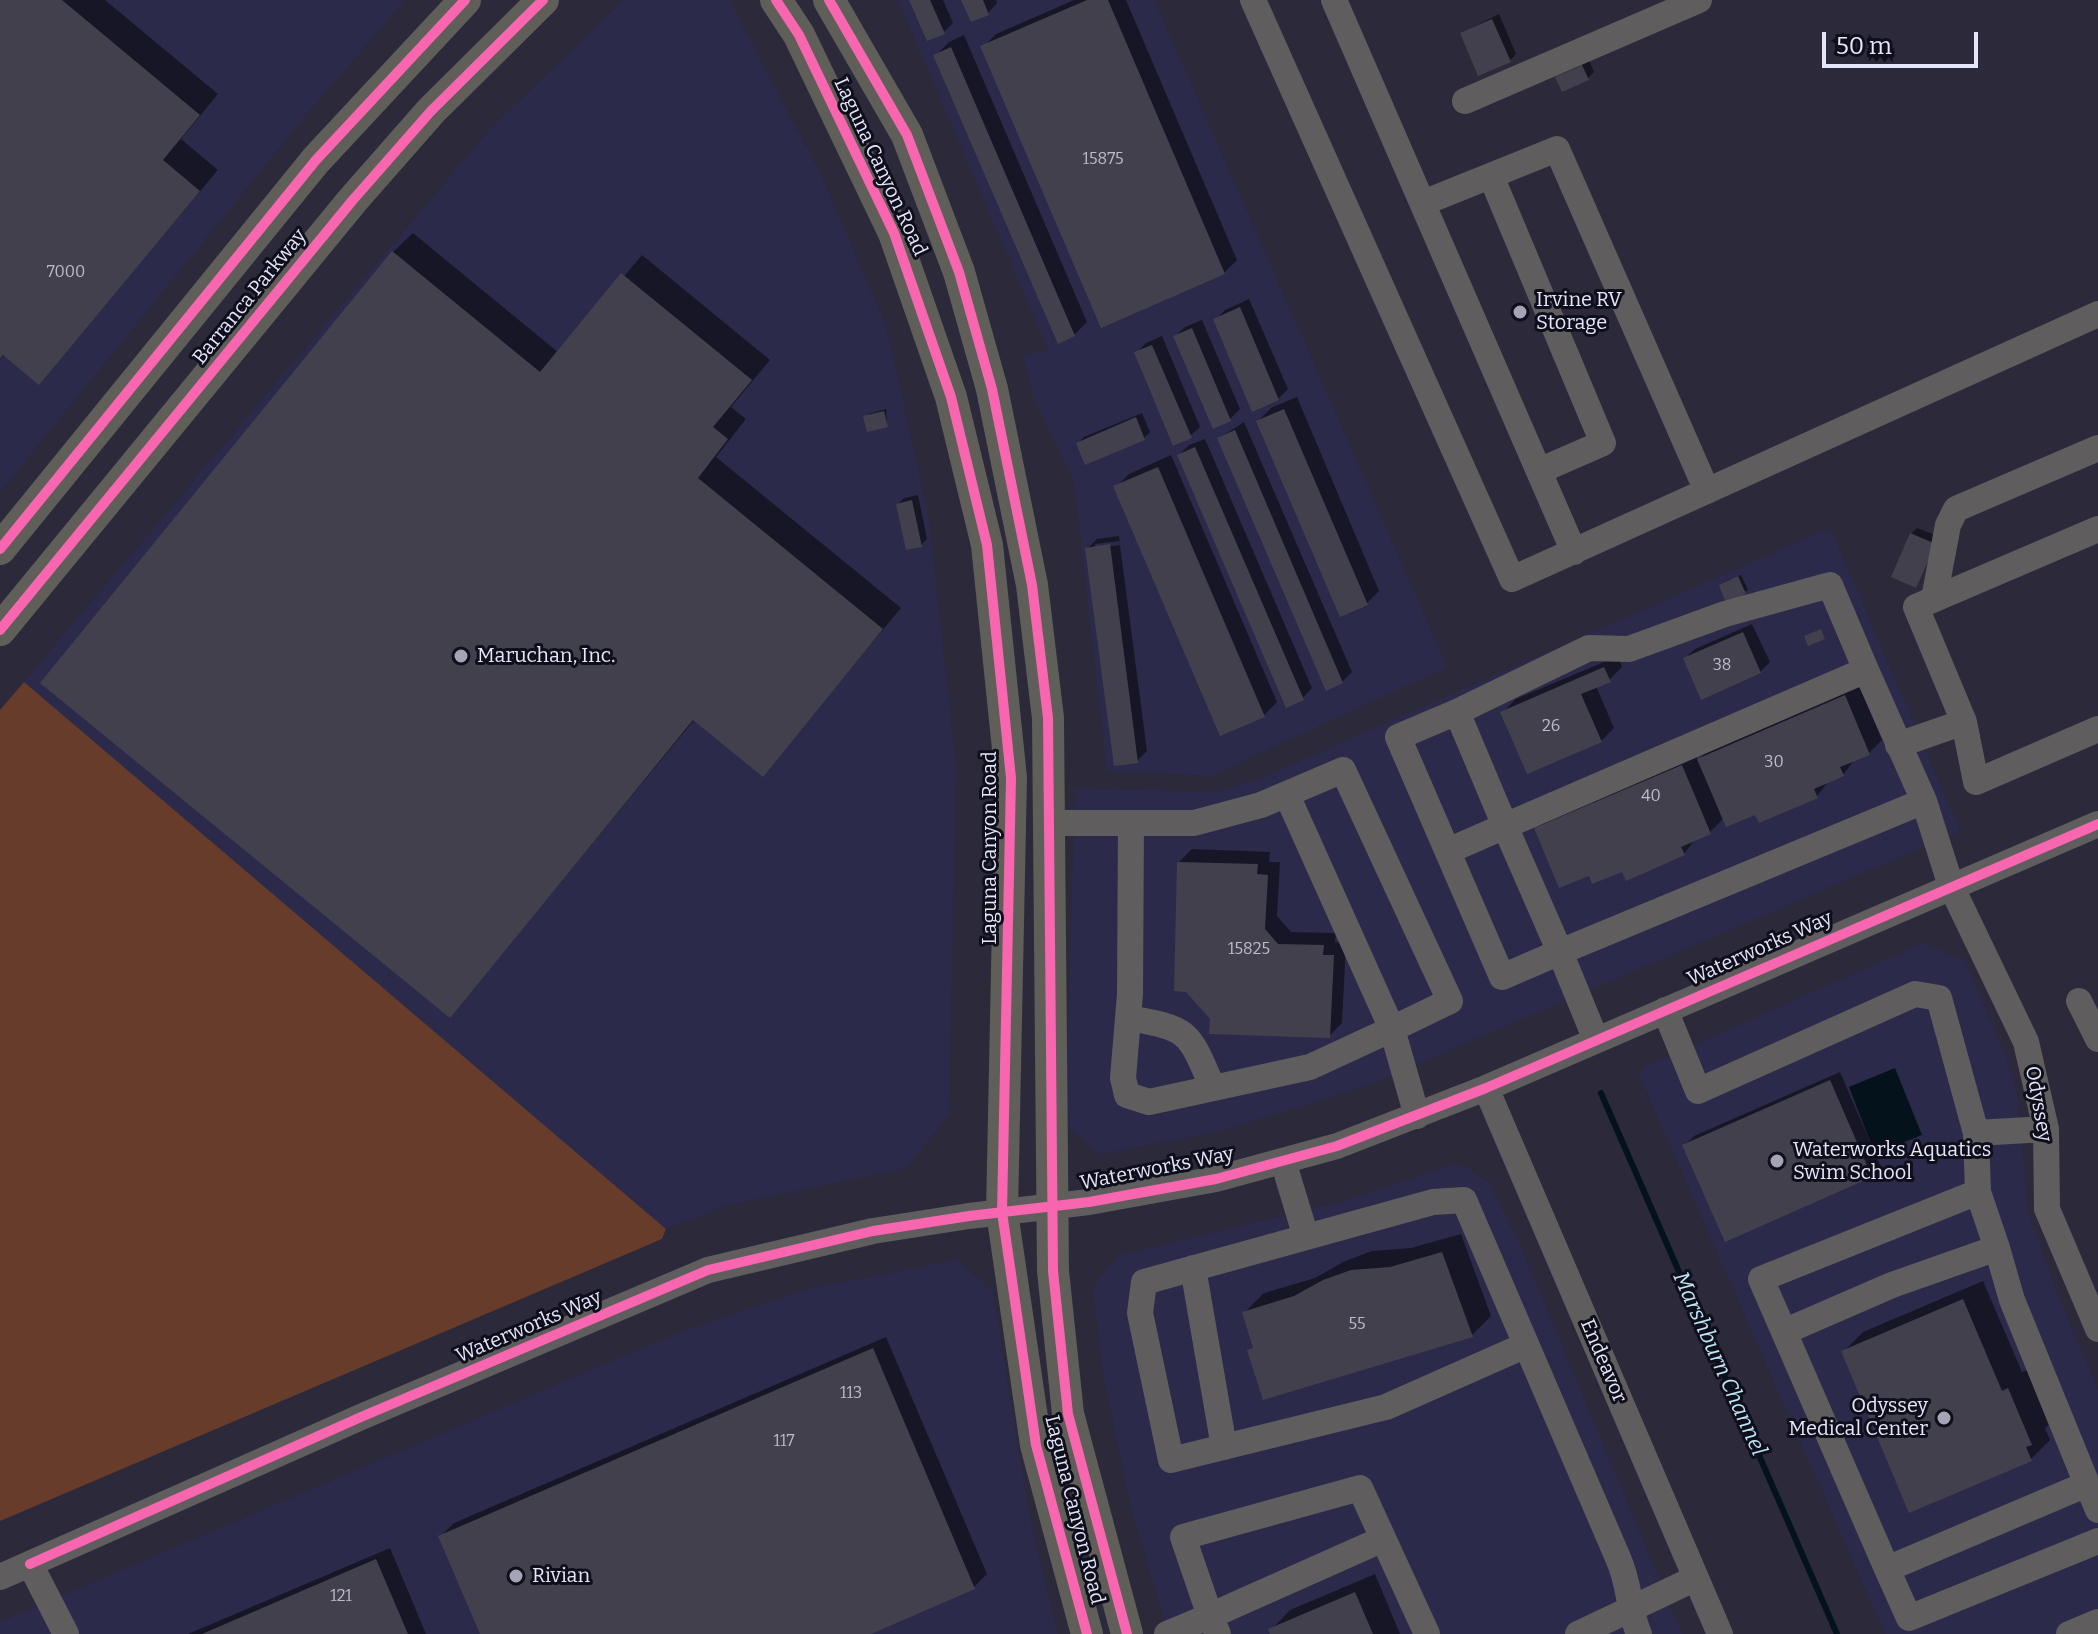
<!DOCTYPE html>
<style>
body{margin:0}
#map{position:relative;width:2098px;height:1634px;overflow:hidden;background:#2b293a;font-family:Bitter,serif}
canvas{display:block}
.scale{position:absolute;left:1822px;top:32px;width:156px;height:36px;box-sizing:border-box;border:4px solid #e5e6f9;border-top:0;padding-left:10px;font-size:24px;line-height:28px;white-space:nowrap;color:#e5e6f9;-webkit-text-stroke:6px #0f0f1b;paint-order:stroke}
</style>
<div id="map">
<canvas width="2098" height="1634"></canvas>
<div class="scale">50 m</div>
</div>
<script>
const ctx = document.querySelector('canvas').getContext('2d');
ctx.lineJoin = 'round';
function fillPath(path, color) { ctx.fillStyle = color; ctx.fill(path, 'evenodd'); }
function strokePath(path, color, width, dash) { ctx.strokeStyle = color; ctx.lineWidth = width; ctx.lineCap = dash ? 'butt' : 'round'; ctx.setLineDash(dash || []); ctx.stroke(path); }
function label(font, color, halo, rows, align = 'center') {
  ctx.font = font + ' Bitter,serif'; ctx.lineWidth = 6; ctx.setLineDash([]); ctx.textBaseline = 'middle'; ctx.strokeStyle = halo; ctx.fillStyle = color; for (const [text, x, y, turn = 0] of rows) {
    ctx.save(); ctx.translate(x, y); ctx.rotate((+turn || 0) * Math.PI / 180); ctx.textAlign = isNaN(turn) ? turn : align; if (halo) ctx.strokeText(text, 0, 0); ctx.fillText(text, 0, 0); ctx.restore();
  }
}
fillPath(new Path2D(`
 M 0,0 L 405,0 L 311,109 L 0,492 Z
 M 624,0 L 729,0 L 819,171 L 886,325 L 929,520 L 956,767 L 949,1115 L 906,1168 L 725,1206 L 666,1229 L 24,682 L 490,129 Z
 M 898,0 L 1154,0 L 1447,667 L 1211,776 L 1107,771 L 1074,481 L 1033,397 L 1023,355 L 1048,350 Z
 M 1830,528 L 1960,831 L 1366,1086 L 1221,1131 L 1101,1154 L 1065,1125 L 1075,788 L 1215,792 L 1263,777 Z
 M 1923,943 L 1965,961 L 2006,1057 L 2017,1094 L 2028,1212 L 2059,1298 L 2098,1390 L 2098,1634 L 1885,1634 L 1639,1075 L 1646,1066 Z
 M 1453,1164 L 1468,1168 L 1489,1182 L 1519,1243 L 1682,1634 L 1169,1634 L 1132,1512 L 1105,1384 L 1092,1287 L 1120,1255 L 1344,1201 Z
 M 957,1260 L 993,1291 L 1029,1514 L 1058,1634 L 0,1634 L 0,1622 L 678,1333 L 807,1289 Z`), '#2c2a4a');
fillPath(new Path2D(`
 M 24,682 L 666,1229 L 662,1239 L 0,1521 L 0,710 Z`), '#673c2b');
fillPath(new Path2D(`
 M 1895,1068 L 1922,1135 L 1875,1154 L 1849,1087 Z`), '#04121b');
fillPath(new Path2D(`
 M 0,0 L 105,0 L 218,94 L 181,139 L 218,170 L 39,382 L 5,354 L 0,360 Z
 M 911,0 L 943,0 L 953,23 L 944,32 Z
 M 964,0 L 996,0 L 997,3 L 988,13 Z
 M 1074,0 L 1126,0 L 1237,260 L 1224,273 L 983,47 L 996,34 Z
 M 1499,14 L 1516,54 L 1510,60 L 1462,33 Z
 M 964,35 L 1087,322 L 1074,335 L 936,55 L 949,42 Z
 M 1589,60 L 1594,72 L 1588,78 L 1557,77 Z
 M 413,233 L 559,353 L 642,255 L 770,360 L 731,407 L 746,419 L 716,457 L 901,608 L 763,774 L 695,719 L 450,1016 L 393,252 Z
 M 1249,299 L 1288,389 L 1278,399 L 1216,319 L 1225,310 Z
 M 1202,320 L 1240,409 L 1230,419 L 1175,336 L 1185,327 Z
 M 1162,336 L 1200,427 L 1190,436 L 1136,353 L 1146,343 Z
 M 1297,397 L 1379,591 L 1366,604 L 1258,421 L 1271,408 Z
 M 886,409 L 887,425 L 865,417 L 868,414 Z
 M 1142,413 L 1150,432 L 1144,438 L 1078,443 L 1084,437 Z
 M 1244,422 L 1352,672 L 1342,682 L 1219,438 Z
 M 1205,439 L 1312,688 L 1303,698 L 1179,455 L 1189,445 Z
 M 1171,455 L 1277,702 L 1264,715 L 1116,487 L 1129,474 Z
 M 918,495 L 927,539 L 921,545 L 898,504 L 904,498 Z
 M 1917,528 L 1940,537 L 1916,586 L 1911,534 Z
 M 1119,536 L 1120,545 L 1119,541 L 1095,544 L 1095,548 L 1120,545 L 1147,751 L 1137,761 L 1087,549 L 1097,539 Z
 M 1741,575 L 1748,590 L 1727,600 L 1723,583 Z
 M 1752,624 L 1770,662 L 1760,672 L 1685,658 L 1695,649 Z
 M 1618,656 L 1622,667 L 1609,680 L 1596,686 L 1614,728 L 1601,741 L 1503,712 L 1516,699 Z
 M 1858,683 L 1882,740 L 1869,753 L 1855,759 L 1843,775 L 1829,781 L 1817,796 L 1724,818 L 1710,832 L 1696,838 L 1684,854 L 1624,869 L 1590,873 L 1536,829 L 1549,816 L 1695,754 L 1698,760 L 1712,746 Z
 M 1192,849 L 1270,852 L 1269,862 L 1280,862 L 1277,916 L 1291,932 L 1336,933 L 1335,942 L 1346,943 L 1342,1023 L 1329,1036 L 1212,1018 L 1179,862 Z
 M 1840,1072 L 1880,1165 L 1871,1175 L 1684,1146 L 1694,1136 Z
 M 1461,1234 L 1491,1316 L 1472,1335 L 1250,1351 L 1254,1346 L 1244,1313 L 1264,1293 L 1315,1278 L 1345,1261 L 1372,1251 L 1411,1248 Z
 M 1983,1281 L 2022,1372 L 2028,1370 L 2050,1424 L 2045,1428 L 2050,1440 L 2031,1459 L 1843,1352 L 1863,1332 Z
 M 886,1337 L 987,1574 L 974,1587 L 866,1634 L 483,1634 L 441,1536 L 454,1523 Z
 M 390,1548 L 426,1634 L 188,1634 Z
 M 1375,1574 L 1400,1634 L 1273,1634 L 1271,1630 L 1290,1610 Z`), '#0007');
strokePath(new Path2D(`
 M 1601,1093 L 1837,1634`), '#04121b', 6);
fillPath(new Path2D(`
 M 0,0 L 62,0 L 200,115 L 163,160 L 200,191 L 39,385 L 3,355 L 0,359 Z
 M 909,0 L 930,0 L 945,34 L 927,41 Z
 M 961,0 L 983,0 L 989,15 L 971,22 Z
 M 1087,0 L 1108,0 L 1225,274 L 1101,328 L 980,46 Z
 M 1492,19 L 1511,62 L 1478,76 L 1460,33 Z
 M 951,47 L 1075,336 L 1058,344 L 933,55 Z
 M 1582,65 L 1589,80 L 1562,92 L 1555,77 Z
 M 392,251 L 540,372 L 621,273 L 752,380 L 713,427 L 728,439 L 698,478 L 883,629 L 763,777 L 693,720 L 450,1018 L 40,683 Z
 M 1240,307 L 1279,400 L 1252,412 L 1213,319 Z
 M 1192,328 L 1231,421 L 1213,429 L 1173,336 Z
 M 1152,345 L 1192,438 L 1173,446 L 1134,352 Z
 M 1284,409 L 1368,605 L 1340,617 L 1256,421 Z
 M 884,411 L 888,427 L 867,432 L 863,416 Z
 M 1136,417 L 1145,440 L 1085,465 L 1076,443 Z
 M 1235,430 L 1343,683 L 1326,691 L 1217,438 Z
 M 1195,447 L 1304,700 L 1286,708 L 1177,455 Z
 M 1158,467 L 1265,717 L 1220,736 L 1113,486 Z
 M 912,500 L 922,547 L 906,550 L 896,504 Z
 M 1910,533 L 1936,544 L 1916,588 L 1891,577 Z
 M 1110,544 L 1138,763 L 1114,766 L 1085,548 Z
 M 1738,576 L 1746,594 L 1726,603 L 1719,585 Z
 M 1821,629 L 1825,639 L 1808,646 L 1804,636 Z
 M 1743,632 L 1761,673 L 1701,700 L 1683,658 Z
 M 1604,667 L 1611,682 L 1581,694 L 1602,742 L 1527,774 L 1500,712 Z
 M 1845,695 L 1870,755 L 1840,767 L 1844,776 L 1814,789 L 1818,798 L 1759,823 L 1755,815 L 1726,827 L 1697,759 Z
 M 1682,765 L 1711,834 L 1681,847 L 1685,855 L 1626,881 L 1622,872 L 1592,884 L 1589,876 L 1559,888 L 1534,828 Z
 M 1177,862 L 1258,864 L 1257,874 L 1268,875 L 1265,929 L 1278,944 L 1324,945 L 1323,955 L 1334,955 L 1330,1038 L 1209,1034 L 1210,1019 L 1186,992 L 1174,991 Z
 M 1830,1080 L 1872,1177 L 1725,1242 L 1682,1145 Z
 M 1442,1252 L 1473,1337 L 1263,1400 L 1247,1350 L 1253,1348 L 1242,1312 L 1294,1296 L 1323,1280 L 1351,1270 L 1390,1267 Z
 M 1963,1299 L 2002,1391 L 2008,1388 L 2032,1445 L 2026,1447 L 2032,1461 L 1909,1513 L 1841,1351 Z
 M 873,1348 L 975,1589 L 871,1634 L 480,1634 L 438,1536 Z
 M 376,1559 L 408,1634 L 202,1634 Z
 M 1355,1592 L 1373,1634 L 1270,1634 L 1268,1629 Z`), '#43404d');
strokePath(new Path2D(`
 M 1253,0 L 1512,579 L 2098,314
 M 1334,0 L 1574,552
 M 1465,101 L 1699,0
 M 1491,176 L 1603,443 L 1539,471
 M 1423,203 L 1557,149 L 1707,491
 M 2098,529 L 1916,607 L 1964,722 L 1976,782 L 2098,729
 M 1934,599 L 1948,525 L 1956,509 L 2098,448
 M 1457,712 L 1589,648 L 1629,649 L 1725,614 L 1830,585 L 1866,670
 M 1898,745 L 1964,722
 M 1049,823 L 1194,823 L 1261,805 L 1343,770 L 1450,1001 L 1392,1029 L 1417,1116
 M 1131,823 L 1130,994 L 1123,1078 L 1127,1095 L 1149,1102 L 1310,1067 L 1392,1029 L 1287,795
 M 1448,851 L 1505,826 L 1457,712 L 1398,737 L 1502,977 L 1560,952 L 1505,826 L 1866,670 L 1924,801
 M 2079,1001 L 2098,1039
 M 1665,1010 L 1698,1091 L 1915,994 L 1939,998 L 1976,1133 L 1978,1192 L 1997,1248
 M 1129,1018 C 1189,1029 1188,1030 1212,1086
 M 1596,1040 L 1560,952 L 1924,801 L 1951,886 L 2026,1042 L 2046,1129 L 2047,1209 L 2098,1329
 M 1486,1088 L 1720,1634
 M 1976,1133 L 2046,1129
 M 1283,1161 L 1306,1237
 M 1193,1268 L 1224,1447
 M 1786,1331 L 1892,1285 L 1997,1248 L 2012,1300 L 2087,1484 L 1887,1569 L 1909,1618 L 2098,1541
 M 1526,1345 L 1386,1407 L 1171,1460 L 1140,1313 L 1144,1282 L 1433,1202 L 1464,1200 L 1618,1558 C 1631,1587 1627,1606 1639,1634
 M 2087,1484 L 2098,1510
 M 30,1564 L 66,1634
 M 1887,1569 L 1761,1279 L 1978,1192
 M 0,1577 L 361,1417 L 708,1270 L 873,1231 L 969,1216 L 1089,1202 L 1216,1179 L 1337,1146 L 1486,1088 L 2098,824
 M 1167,1634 L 1210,1616 L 1183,1537 L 1360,1488 L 1427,1634
 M 1218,1634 L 1210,1616 L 1383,1539
 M 1578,1634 L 1696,1578
 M 2069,1634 L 2098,1622`), '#5f5d5e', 26);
strokePath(new Path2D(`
 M 776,0 L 799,35 L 894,233 L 951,397 L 987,545 L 1011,778 L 1002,1212 L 1036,1445 L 1087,1634
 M 829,0 L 907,135 L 959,272 L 992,389 L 1032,585 L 1048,718 L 1053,1271 L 1068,1414 L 1127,1634
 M 0,549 L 316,160 L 465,0
 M 0,630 L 352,201 L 431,111 L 543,0`), '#5f5e59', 32);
strokePath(new Path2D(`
 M 776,0 L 799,35 L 894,233 L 951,397 L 987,545 L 1011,778 L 1002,1212 L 1036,1445 L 1087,1634
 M 829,0 L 907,135 L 959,272 L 992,389 L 1032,585 L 1048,718 L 1053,1271 L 1068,1414 L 1127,1634
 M 0,549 L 316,160 L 465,0
 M 0,630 L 352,201 L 431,111 L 543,0
 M 30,1564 L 361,1417 L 708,1270 L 873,1231 L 969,1216 L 1089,1202 L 1216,1179 L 1337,1146 L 1486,1088 L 2098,824`), '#f766af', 10);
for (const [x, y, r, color] of [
 [1520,312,8,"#a4a4b6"],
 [461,656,8,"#a4a4b6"],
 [1777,1161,8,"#a4a4b6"],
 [1944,1418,8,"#a4a4b6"],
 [516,1576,8,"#a4a4b6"]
]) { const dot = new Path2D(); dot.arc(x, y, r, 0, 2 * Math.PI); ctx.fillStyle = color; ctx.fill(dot); strokePath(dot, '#0f0f1b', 3); }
label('16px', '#bcbcce', null, [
 ["15875",1103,160],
 ["7000",66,273],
 ["38",1722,666],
 ["26",1551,727],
 ["30",1774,763],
 ["40",1651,797],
 ["15825",1249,950],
 ["55",1357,1325],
 ["113",851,1394],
 ["117",784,1442],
 ["121",341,1597]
]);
label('20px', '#e5e6f9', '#0f0f1b', [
 ["Laguna Canyon Road",880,167,65],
 ["Barranca Parkway",250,297,-51],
 ["Laguna Canyon Road",990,848,-90],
 ["Waterworks Way",1760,949,-24],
 ["Odyssey",2038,1104,80],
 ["Waterworks Way",1157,1169,-11],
 ["Waterworks Way",529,1327,-23],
 ["Endeavor",1603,1361,67],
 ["Laguna Canyon Road",1074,1510,76]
]);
label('20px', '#e5e6f9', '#0f0f1b', [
 ["Irvine RV",1536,300],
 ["Storage",1536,323],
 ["Maruchan, Inc.",477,656],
 ["Waterworks Aquatics",1793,1150],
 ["Swim School",1793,1173],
 ["Odyssey",1928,1406,"right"],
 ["Medical Center",1928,1429,"right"],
 ["Rivian",532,1576]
], 'left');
label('italic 22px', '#bfe5f5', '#0f0f1b', [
 ["Marshburn Channel",1719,1364,66]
]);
</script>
